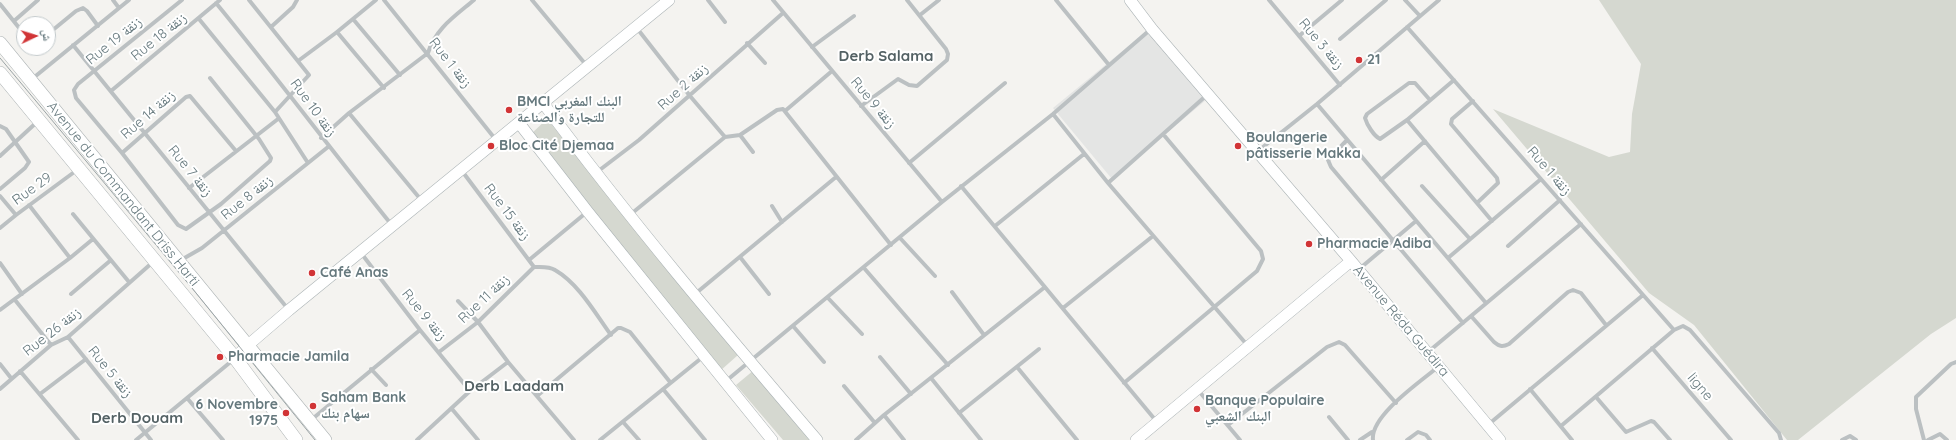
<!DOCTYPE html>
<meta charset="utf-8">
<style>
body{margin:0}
#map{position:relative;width:1956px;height:440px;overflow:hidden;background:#f4f3f0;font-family:Quicksand,"Noto Naskh Arabic",sans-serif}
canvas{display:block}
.north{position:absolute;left:16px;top:16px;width:40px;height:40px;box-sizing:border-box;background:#fff;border:1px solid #c2c9cb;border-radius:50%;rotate:86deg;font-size:11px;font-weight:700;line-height:16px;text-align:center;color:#66797e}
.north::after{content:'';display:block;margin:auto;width:14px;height:18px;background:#d13436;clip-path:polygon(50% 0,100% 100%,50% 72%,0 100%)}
</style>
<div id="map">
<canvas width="1956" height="440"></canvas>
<div class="north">ش</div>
</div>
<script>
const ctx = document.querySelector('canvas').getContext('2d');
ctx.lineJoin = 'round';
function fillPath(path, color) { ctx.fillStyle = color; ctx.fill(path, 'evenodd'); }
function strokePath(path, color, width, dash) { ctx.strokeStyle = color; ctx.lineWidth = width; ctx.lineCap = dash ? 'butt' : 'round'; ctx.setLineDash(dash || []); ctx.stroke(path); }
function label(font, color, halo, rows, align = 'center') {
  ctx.font = font + ' Quicksand,"Noto Naskh Arabic",sans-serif'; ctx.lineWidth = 4; ctx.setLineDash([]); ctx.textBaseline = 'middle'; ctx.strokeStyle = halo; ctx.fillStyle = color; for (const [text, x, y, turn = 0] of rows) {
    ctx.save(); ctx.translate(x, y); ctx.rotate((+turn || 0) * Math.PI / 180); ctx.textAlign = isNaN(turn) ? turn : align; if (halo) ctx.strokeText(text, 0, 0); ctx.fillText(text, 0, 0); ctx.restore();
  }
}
fillPath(new Path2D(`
 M 1154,25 L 1212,95 L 1112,179 L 1053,108 Z`), '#e4e5e4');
fillPath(new Path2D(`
 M 1599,0 L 1956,0 L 1956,318 L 1931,334 L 1798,440 L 1787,440 L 1694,325 L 1649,293 L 1493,109 L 1609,157 L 1630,152 L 1632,114 L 1641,64 Z
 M 547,119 L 738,355 L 720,371 L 531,134 Z
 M 754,370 L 811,440 L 783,440 L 736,385 Z`), '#d5d8d0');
const secondary = new Path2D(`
 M 1130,0 L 1152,29 L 1351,261 L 1500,440
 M 543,103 C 630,220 723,330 817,440
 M 519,123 L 588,212 L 772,440
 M 235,358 L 247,346 L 289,310 L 669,0
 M 1136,440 L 1351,261`);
const primary = new Path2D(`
 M 0,43 L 325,440
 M 0,73 L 235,358 L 296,440`);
strokePath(secondary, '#abb3b5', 12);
strokePath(primary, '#adb3b4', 14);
strokePath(new Path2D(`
 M 113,0 L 119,8
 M 182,0 L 78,84 L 74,90 L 76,98 L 122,153 L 178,225 L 186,229 L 221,204 L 270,161 L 271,158 L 259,139 L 210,78
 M 249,0 L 309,75 L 275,112
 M 384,0 L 496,140
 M 532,0 L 587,66
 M 708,0 L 725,22
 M 773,0 L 942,202
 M 1056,0 L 1109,65
 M 1269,0 L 1340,85
 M 1405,0 L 1420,16
 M 216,3 C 276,76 332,151 391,224
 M 0,4 L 24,34
 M 920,15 L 939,0
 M 199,19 L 275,112 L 308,163
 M 353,19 L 400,75
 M 14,21 L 38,0
 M 271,27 L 293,7 L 297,0
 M 636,27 L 690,96 L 725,137
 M 1407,27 L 1674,330
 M 337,32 L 384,88
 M 48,34 L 76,11 L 83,8 L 87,11 L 98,26
 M 1299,36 L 1342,0
 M 1340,39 L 1386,0
 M 747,43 L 765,63
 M 73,45 L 288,309
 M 812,47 L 854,16
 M 298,61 L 337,32 L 376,0
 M 32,79 L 129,0
 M 1454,80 L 1407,120 L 1492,221
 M 111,91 L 220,0
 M 1473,101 L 1452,119 L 1451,124 L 1497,178 L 1498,183 L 1477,203
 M 1317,104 L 1486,303
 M 861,106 L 898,79 L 909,85 L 917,86 L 947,60 L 948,54 L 946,49 L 907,0
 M 785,111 L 832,71
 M 349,113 L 422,201
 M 1053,114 L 1108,183 L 1248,346
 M 1407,120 L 1380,139 C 1374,136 1367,125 1365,118 L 1367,114 L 1409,83 L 1415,83 L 1430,100
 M 0,126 L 6,129 L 29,162 L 25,168 L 0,189
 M 740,135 L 753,152
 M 321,138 L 349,113 L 428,53 C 435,29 455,16 474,0
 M 1347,140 L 1328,160 L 1331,167 L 1463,323
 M 1258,151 L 1317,104 L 1439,0
 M 122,153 L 186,97 L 190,96 L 236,151
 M 0,156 L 37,122
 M 909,163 L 1005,83
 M 462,171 L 534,267
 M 597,172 L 639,140 L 783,13
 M 1381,180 L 1425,141
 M 1108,183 L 1208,94
 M 961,186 L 1157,422
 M 1422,186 L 1470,239
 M 189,188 L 278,119
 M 0,196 L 16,215
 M 772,206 L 782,222
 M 73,214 L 129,282
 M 631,214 L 725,137 L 740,135 L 777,110 L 783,109 L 891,245
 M 995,226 L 1084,154
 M 0,228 L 16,215 L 77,170
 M 900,238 L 935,276
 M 1508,246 L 1560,200
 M 361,253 L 420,330 L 470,391
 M 740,257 L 769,294
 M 70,258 L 93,239
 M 1448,258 L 1541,179
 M 181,260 L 202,248 L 328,147
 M 529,260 L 587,212
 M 0,263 L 22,294
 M 864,268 L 948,365
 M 1358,270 L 1416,221
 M 952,292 L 984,335
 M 71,294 L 111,260
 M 695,294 L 836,177
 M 828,298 L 862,334
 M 15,300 L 51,345
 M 458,301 L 478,322 L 508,362 L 574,440
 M 1063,308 L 1153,236
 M 0,310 L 70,258 L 29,205
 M 1471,316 L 1494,342 C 1500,347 1503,347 1509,344 L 1568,292 L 1573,290 L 1581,293 L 1606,325
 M 793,326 L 824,362
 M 68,337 L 151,440
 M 1652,348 L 1731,440
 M 439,352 L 478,322 L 534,267 C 541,267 549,266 555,270 C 579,284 595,313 611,335
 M 1428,352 L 1581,224
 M 880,357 L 911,394
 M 0,364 L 11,378
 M 1017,367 L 1077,440
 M 371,369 L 386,385
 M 20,371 L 78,440
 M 931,378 L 981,440
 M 726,381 L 942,202 L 1053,114 L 1151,29
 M 1124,383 L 1257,271 L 1263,259 L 1261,251 L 1163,134
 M 844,386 L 875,423
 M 0,389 L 51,345 L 68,337 L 153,262
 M 663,389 L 705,440
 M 1530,389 L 1572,440
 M 1198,390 L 1240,440
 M 40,394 L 86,359
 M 537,396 L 618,328 L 621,328 L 630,332 L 670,382
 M 1596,397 L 1626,432 L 1651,421 L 1654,422 L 1670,440
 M 187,398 L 223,440
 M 452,409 L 478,440
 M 959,413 L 1039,349
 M 884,415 L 904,440
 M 1329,417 L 1348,440
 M 311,420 L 420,330
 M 623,422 L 639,440
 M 1489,424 L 1643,295
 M 1228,425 L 1327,347 L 1339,342 L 1345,345 L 1396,403
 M 1561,426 L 1674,330 L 1683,326 L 1690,330 L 1779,433 L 1781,440
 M 136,440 L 233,360
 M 417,440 L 470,391 L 508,362
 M 600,440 L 704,356
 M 856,440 L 884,415 L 1045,287
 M 1360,440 L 1372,432
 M 1373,440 C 1370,416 1420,382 1438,367
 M 1407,440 L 1418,432 L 1426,435 L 1430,440
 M 1842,440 L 1850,436 L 1856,440
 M 1924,440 L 1916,409 L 1916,397 L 1951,364 L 1956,362
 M 1928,440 L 1940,434 L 1947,440`), '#bbc0c2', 4);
strokePath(secondary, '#fff', 11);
strokePath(primary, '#fff', 13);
strokePath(new Path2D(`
 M 0,58 L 192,288 L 315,440`), '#9ba4a6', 1);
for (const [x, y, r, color] of [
 [1359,60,4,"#d13436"],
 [509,110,4,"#d13436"],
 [491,146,4,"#d13436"],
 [1238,146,4,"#d13436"],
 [1309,244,4,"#d13436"],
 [312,273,4,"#d13436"],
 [220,357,4,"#d13436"],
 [313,406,4,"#d13436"],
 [1197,409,4,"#d13436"],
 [286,413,4,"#d13436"]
]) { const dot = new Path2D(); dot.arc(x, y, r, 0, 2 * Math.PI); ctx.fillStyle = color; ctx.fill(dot); strokePath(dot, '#fff', 1.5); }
label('14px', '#66797e', '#fff', [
 ["Rue 18 زنقة",159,37,-39],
 ["Rue 19 زنقة",114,41,-39],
 ["Rue 3 زنقة",1321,44,50],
 ["Rue 1 زنقة",450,63,52],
 ["Rue 2 زنقة",683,87,-42],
 ["Rue 9 زنقة",873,103,50],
 ["Rue 10 زنقة",313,108,54],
 ["Rue 14 زنقة",148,115,-41],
 ["Rue 7 زنقة",190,171,51],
 ["Rue 1 زنقة",1549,171,49],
 ["Rue 29",32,189,-36],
 ["Avenue du Commandant Driss Harti",123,194,51],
 ["Rue 8 زنقة",247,198,-39],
 ["Rue 15 زنقة",507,212,53],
 ["Rue 11 زنقة",484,299,-43],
 ["Rue 9 زنقة",424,315,51],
 ["Avenue Réda Guédira",1401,321,50],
 ["Rue 26 زنقة",52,332,-38],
 ["Rue 5 زنقة",110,372,51],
 ["ligne",1700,387,49]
]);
label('bold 14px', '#66797e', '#fff', [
 ["21",1367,60],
 ["BMCI البنك المغربي",517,102],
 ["للتجارة والصناعة",517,118],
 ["Boulangerie",1246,138],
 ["pâtisserie Makka",1246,154],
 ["Bloc Cité Djemaa",499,146],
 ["Pharmacie Adiba",1317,244],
 ["Café Anas",320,273],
 ["Pharmacie Jamila",228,357],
 ["Saham Bank",321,398],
 ["سهام بنك",321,414],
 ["Banque Populaire",1205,401],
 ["البنك الشعبي",1205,417],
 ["6 Novembre",278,405,"right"],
 ["1975",278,421,"right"]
], 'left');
label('bold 15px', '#536164', '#fff', [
 ["Derb Salama",886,56],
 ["Derb Laadam",514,386],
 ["Derb Douam",137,418]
]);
</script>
